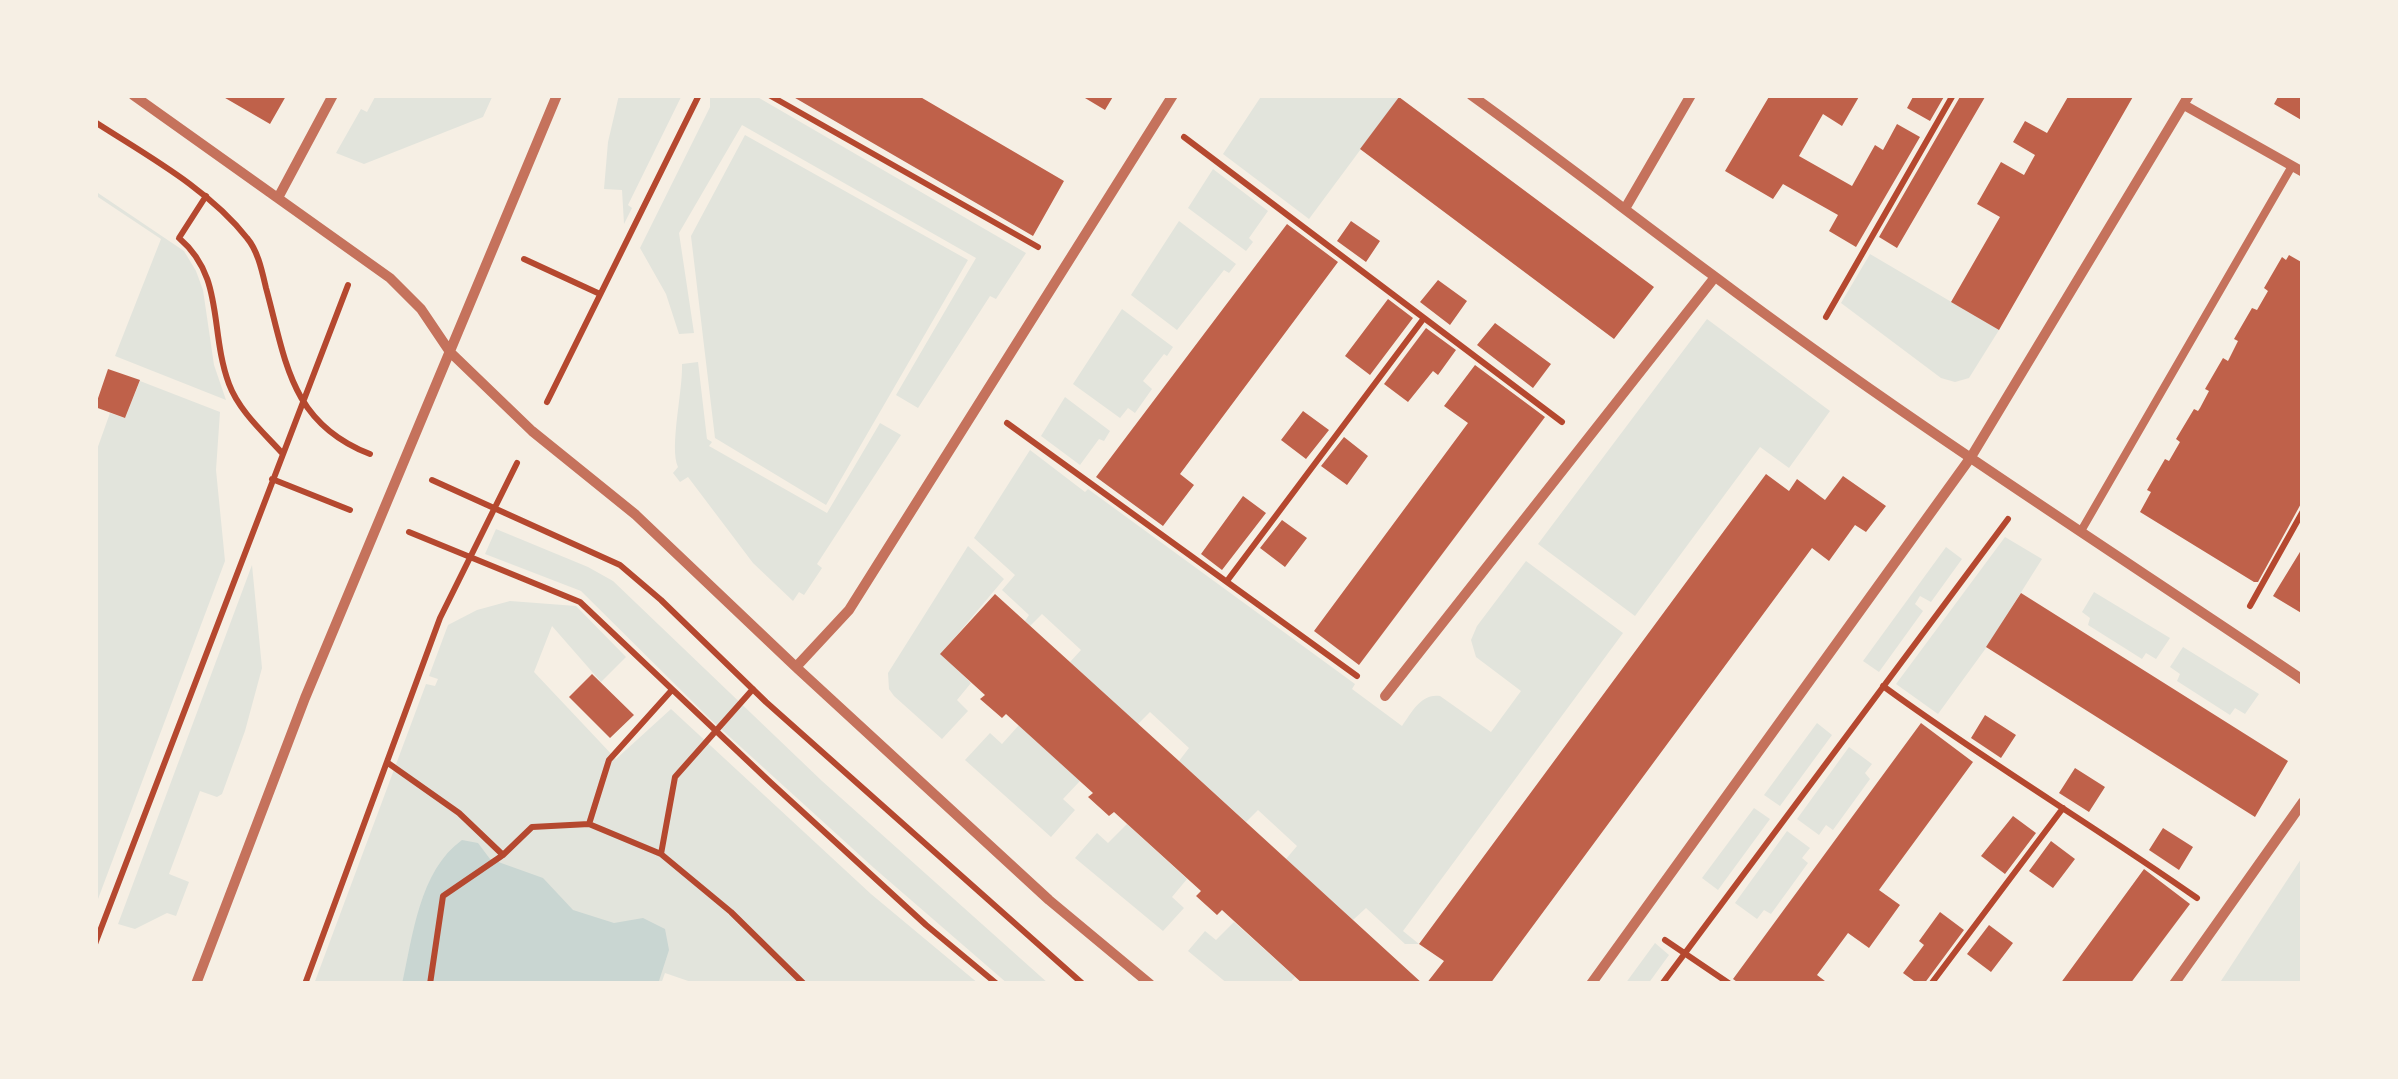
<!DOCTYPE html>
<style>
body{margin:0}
#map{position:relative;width:2398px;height:1079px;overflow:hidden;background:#f6efe4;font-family:Spectral,serif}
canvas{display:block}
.frame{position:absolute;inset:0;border:98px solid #f6efe4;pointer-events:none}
</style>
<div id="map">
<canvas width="2398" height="1079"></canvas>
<div class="frame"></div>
</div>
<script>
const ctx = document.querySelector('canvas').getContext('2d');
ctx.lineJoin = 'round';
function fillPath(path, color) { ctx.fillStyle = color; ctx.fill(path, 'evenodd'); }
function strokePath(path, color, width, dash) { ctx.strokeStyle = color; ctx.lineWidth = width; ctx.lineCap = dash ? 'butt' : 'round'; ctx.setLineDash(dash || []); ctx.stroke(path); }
fillPath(new Path2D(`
 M 376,95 L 493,95 L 483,117 L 364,164 L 336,153 L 361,109 L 367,112 Z
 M 619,95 L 682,95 L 628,205 L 632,208 L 624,224 L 622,190 L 604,189 L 608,142 Z
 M 710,95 L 754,95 L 1026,253 L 996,299 L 990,296 L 918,408 L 896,395 L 976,258 L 742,125 L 679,233 L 694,333 L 679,334 L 666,294 L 640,248 L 710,107 Z
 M 1262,95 L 1401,95 L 1309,219 L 1223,154 Z
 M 745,135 L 968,260 L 826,505 L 715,438 L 691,236 Z
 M 1213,169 L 1268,211 L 1249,238 L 1253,242 L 1246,251 L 1188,208 Z
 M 95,191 L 184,251 L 196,271 L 203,290 L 214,365 L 226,400 L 115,356 L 161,239 L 95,195 Z
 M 1179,221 L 1236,264 L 1229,273 L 1224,270 L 1177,330 L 1131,295 Z
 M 1870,254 L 1999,330 L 1969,378 L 1955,382 L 1941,378 L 1841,303 Z
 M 1122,309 L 1173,347 L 1167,356 L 1164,354 L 1143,381 L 1152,389 L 1135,413 L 1128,408 L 1120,418 L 1073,384 Z
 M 1707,319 L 1830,411 L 1789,468 L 1760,447 L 1635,616 L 1538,544 Z
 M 698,362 L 707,439 L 712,442 L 709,446 L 827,513 L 880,423 L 901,435 L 817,564 L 822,568 L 804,595 L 799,592 L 793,601 L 753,563 L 688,477 L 680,482 L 673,473 L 678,467 C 669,448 683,391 682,364 Z
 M 140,381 L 220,412 L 216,470 L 225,561 L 95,907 L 95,455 L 110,413 L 125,418 Z
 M 1065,397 L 1110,431 L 1104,441 L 1099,439 L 1080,465 L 1041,436 Z
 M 1030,450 L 1085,492 L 1088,489 L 1355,684 L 1352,689 L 1402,726 C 1412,712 1421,693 1440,696 L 1491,732 L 1521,691 L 1476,657 L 1471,640 L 1477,626 L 1526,561 L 1623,633 L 1403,931 L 1419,944 L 1405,944 L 1366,908 L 1353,920 L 1286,859 L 1297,846 L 1258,810 L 1246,822 L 1179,761 L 1189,748 L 1150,712 L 1138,724 L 1070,662 L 1081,650 L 1042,614 L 1030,626 L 1025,621 L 1029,615 L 1002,590 L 1015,575 L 974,538 Z
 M 496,529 L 588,567 L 613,581 L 822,781 L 1049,984 L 1008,984 L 874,868 L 710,719 L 581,591 L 485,554 Z
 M 2005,537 L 2042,559 L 1986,648 L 1938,714 L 1896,684 Z
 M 968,546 L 1004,579 L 941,654 L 971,683 L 957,700 L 968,711 L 942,739 L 894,696 L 889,689 L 888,673 Z
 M 1946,547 L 1962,559 L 1931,602 L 1920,596 L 1915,604 L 1923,611 L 1879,672 L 1863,661 Z
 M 252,565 L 262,668 L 245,731 L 222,794 L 217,797 L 200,791 L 169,874 L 189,882 L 176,916 L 167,913 L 135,929 L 118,924 Z
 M 2094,592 L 2170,638 L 2156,659 L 2146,653 L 2142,659 L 2088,625 L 2090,618 L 2082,612 Z
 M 510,601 L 576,606 L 626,657 L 601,682 L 552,626 L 534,672 L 616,759 L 671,709 L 871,894 L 979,984 L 697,984 L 665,973 L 661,984 L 314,984 L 426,684 L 435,686 L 438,679 L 429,676 L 448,625 L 477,610 Z
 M 2183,647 L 2259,694 L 2245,714 L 2235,708 L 2230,715 L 2177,681 L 2180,674 L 2170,667 Z
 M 1817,723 L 1832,735 L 1780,806 L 1764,795 Z
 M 1019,725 L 1080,781 L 1063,799 L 1075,810 L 1051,837 L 965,760 L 990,733 L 1002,744 Z
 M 1849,747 L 1872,764 L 1865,773 L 1870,779 L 1833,830 L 1826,825 L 1819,835 L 1797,819 Z
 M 1754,808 L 1770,819 L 1718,890 L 1702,878 Z
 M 1127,824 L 1187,879 L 1172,897 L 1184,908 L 1163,931 L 1075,858 L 1097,833 L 1108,843 Z
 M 1787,831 L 1810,848 L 1802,858 L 1808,863 L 1771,914 L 1764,910 L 1757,919 L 1735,903 Z
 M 2303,856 L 2303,984 L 2219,984 Z
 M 1234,922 L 1295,977 L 1289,984 L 1228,984 L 1188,951 L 1205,931 L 1216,940 Z
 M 1655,943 L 1669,955 L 1648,984 L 1625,984 Z`), '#e2e4dc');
fillPath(new Path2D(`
 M 462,840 L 478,843 L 490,859 L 543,878 L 573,910 L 614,923 L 643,918 L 665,929 L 669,950 L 658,984 L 402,984 C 413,936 419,871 462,840 Z`), '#c9d6d2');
fillPath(new Path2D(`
 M 220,95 L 284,95 L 286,96 L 270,124 Z
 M 790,95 L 917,95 L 1064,181 L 1033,236 Z
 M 1080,95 L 1114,95 L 1105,110 Z
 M 1770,95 L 1860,95 L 1842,126 L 1823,114 L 1799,156 L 1852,186 L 1875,145 L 1883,150 L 1897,124 L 1920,137 L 1856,247 L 1829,231 L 1838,215 L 1783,184 L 1773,199 L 1725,171 Z
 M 1914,95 L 1945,95 L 1930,121 L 1907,108 Z
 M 1961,95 L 1985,97 L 1897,248 L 1879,237 Z
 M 2069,95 L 2134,95 L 1999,330 L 1951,302 L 2000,217 L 1977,204 L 2001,162 L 2024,175 L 2035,155 L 2013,142 L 2025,121 L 2047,133 Z
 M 2279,95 L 2303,95 L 2303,121 L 2274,104 Z
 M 1399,97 L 1654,287 L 1614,339 L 1360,149 Z
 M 1351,221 L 1380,241 L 1366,262 L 1337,241 Z
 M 1287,224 L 1338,262 L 1180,474 L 1194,485 L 1163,526 L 1096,477 Z
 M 2289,255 L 2303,263 L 2303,500 L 2258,582 L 2254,582 L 2140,512 L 2151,492 L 2147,490 L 2165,459 L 2169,461 L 2180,442 L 2176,439 L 2194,409 L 2198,411 L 2200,408 L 2209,391 L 2205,389 L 2223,358 L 2228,361 L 2238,341 L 2234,339 L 2252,308 L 2257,310 L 2268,291 L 2264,288 L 2282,257 L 2286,260 Z
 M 1438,280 L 1467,301 L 1450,325 L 1420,302 Z
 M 1388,299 L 1413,318 L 1370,375 L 1345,356 Z
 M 1495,323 L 1551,364 L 1533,388 L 1477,345 Z
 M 1426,328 L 1456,350 L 1438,375 L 1433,371 L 1408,402 L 1384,384 Z
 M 1475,365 L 1545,417 L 1359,665 L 1314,631 L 1468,423 L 1444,406 Z
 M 108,369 L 140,380 L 125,418 L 95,407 Z
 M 1303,411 L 1329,430 L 1306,459 L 1281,440 Z
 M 1344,437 L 1368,456 L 1347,485 L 1321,466 Z
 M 1766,474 L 1789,491 L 1797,479 L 1825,500 L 1843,476 L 1886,506 L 1866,532 L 1855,525 L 1829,561 L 1812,548 L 1490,984 L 1426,984 L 1444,961 L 1419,944 Z
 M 1243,496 L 1266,513 L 1222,570 L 1201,554 Z
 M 1282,520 L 1307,538 L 1285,567 L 1260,548 Z
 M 2303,547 L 2303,614 L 2273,596 Z
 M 2021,593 L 2288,761 L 2255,817 L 1986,647 Z
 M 995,594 L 1179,761 L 1423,984 L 1303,984 L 1222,910 L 1217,915 L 1196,896 L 1201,891 L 1114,812 L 1109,816 L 1088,797 L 1093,793 L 1006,714 L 1002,718 L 980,699 L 985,695 L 940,654 Z
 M 592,674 L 634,715 L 610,738 L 569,697 Z
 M 1985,715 L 2016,735 L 2001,758 L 1971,738 Z
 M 1921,723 L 1973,762 L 1879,890 L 1900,905 L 1869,948 L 1848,933 L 1817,975 L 1829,984 L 1740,984 L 1733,979 Z
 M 2075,768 L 2105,787 L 2089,812 L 2059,793 Z
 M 2013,816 L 2036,833 L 2005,874 L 1981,856 Z
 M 2163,828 L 2193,847 L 2179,870 L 2149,850 Z
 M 2051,841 L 2075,859 L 2053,888 L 2029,871 Z
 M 2144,869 L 2190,904 L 2130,984 L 2060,984 Z
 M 1940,912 L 1964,930 L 1924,984 L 1918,984 L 1903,973 L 1924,945 L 1919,941 Z
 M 1989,925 L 2013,943 L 1991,972 L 1967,954 Z`), '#bf614a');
strokePath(new Path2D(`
 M 769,95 L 1038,247
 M 95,122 C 146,155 209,189 247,238 C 258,251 262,271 266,288 C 286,361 290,423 370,454
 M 1184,137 L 1562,422
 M 206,196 L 179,238 C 225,277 209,330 229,384 C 239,411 264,433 282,453
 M 524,259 L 600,294
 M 1826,317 L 1953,95
 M 547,402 L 699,95
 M 1007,423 L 1357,676
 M 272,479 L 350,510
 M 432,480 L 620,565 L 661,600 L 766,702 L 1083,984
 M 409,532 L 580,602 L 770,782 L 926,925 L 997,984
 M 1227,581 L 1424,318
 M 2250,606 L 2303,511
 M 1883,686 C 1985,761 2093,825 2197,898
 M 388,763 L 459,813 L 503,855 L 532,827 L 589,824 L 661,854 L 731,912 L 804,984
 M 589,824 L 609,760 L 671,691
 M 661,854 L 675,777 L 753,689
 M 1665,940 L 1730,984
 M 95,944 L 348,285
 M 305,984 L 440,618 L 517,463
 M 430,984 L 443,896 L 503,855
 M 1662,984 L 2008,519
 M 1931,984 L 2063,808`), '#b5482f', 6);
strokePath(new Path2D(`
 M 2081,531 L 2292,166`), '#c5725c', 8);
strokePath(new Path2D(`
 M 133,95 L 390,278 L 421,309 L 450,352 L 532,431 L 636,515 L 796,667 L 1049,900 L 1150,984
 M 1471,95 C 1553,154 1633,216 1714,276 C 1904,419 2106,547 2303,680
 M 2184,105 L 2303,172
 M 279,196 L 333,95
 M 1626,207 L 1691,95
 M 796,667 L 849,610 L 1173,95
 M 1385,696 L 1715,277
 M 196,984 L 305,698 L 557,95
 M 1591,984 L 1971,457 L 2189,95
 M 2174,984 L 2303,802`), '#c5725c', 10);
</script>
